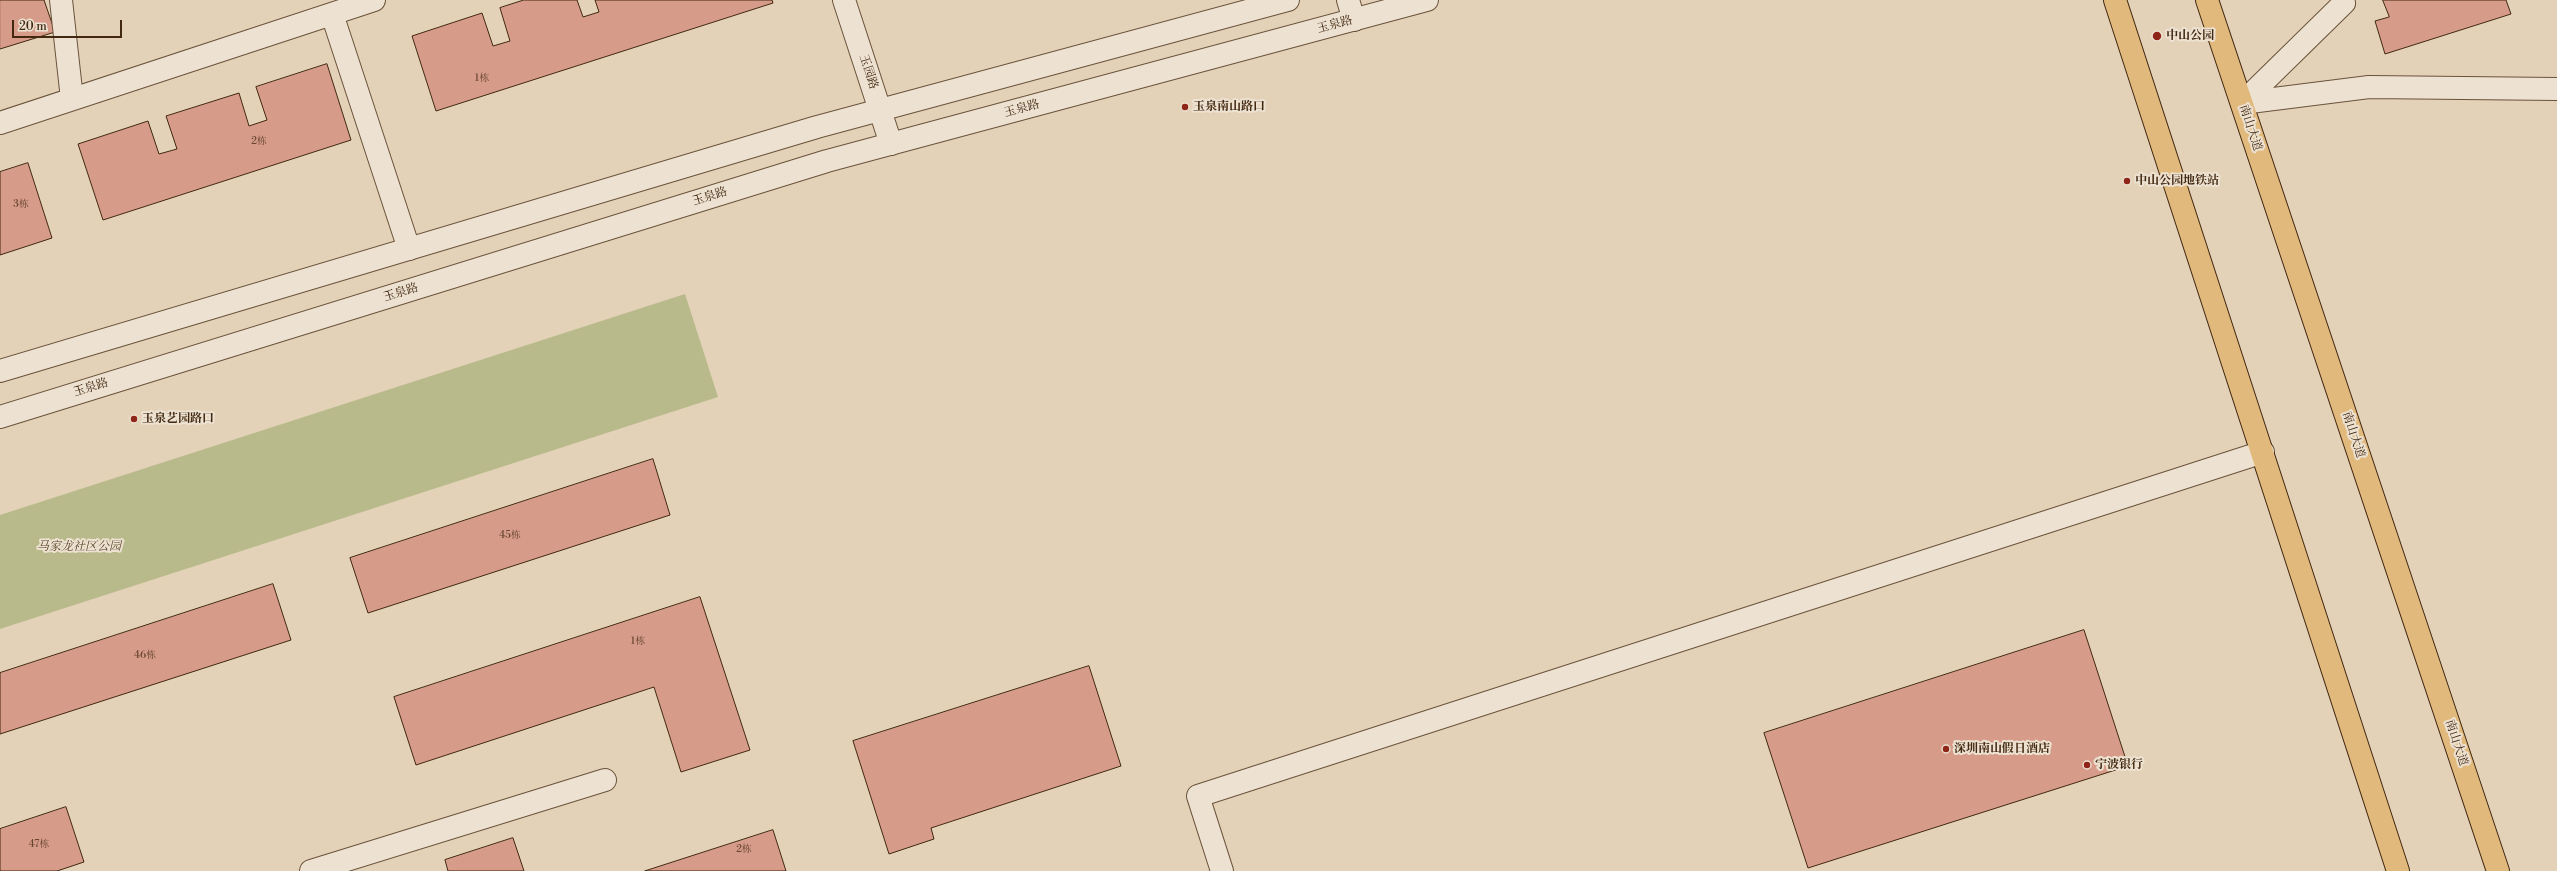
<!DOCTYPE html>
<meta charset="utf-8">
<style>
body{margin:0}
#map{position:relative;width:2557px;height:871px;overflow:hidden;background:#e3d2b8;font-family:"Libre Bodoni",serif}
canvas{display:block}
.scale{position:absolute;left:12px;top:20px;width:110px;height:18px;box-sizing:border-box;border:2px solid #422811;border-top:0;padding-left:5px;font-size:12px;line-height:14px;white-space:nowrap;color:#422811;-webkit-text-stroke:3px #ede2d1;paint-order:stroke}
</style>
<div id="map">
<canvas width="2557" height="871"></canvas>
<div class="scale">20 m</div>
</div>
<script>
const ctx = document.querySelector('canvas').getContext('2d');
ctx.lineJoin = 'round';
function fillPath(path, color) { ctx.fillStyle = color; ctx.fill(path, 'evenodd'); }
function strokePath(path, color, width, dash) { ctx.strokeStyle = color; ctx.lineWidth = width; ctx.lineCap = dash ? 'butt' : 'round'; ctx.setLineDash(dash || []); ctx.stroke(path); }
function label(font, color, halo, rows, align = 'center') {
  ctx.font = font + ' "Libre Bodoni","Noto Serif SC",serif'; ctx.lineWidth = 4; ctx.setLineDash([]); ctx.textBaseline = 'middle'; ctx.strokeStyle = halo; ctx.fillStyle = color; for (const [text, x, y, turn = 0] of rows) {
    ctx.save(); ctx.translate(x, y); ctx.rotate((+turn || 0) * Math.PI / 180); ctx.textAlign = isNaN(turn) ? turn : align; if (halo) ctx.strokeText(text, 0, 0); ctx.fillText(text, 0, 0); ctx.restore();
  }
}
fillPath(new Path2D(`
 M 685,294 L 718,397 L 0,629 L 0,515 Z`), '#b9ba8b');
const building = new Path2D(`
 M 0,0 L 44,0 L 55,32 L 0,49 Z
 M 524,0 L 577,0 L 583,17 L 599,12 L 595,0 L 772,0 L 773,3 L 436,111 L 412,36 L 482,13 L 493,46 L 510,41 L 500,8 Z
 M 2383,0 L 2506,0 L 2511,14 L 2385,54 L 2375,21 L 2389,17 Z
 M 327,64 L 351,140 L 103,220 L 78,144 L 148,121 L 159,154 L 177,149 L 166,116 L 239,93 L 249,126 L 267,120 L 256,87 Z
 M 28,163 L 52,238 L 0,255 L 0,172 Z
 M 653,459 L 670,515 L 368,613 L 350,558 Z
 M 273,584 L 291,640 L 0,734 L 0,673 Z
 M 700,597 L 750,750 L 681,772 L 654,687 L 416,765 L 394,697 Z
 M 2084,630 L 2128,766 L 1808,868 L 1764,733 Z
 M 1089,666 L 1121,766 L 931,828 L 934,839 L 889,854 L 853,741 Z
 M 66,807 L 84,862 L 57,871 L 0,871 L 0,829 Z
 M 773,830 L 786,871 L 645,871 Z
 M 513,838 L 524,871 L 448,871 L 445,860 Z`);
fillPath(building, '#d69b89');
strokePath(building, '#422811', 1);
const service = new Path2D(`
 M 61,0 L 72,99
 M 1348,0 L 1354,20
 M 332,14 L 409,249
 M 2242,103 L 2369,87 L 2557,89
 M 2242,103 L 2344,3 L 2343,0
 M 0,123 L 374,0
 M 311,871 L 605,780`);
const minor = new Path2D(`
 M 844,0 L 891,144
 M 1222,871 L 1198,796 L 2263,452`);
const tertiary = new Path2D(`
 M 0,371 L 817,127 L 1288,0
 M 0,417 L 827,161 L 1427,0`);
const primary = new Path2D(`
 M 2115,0 L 2398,871
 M 2207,0 L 2498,871`);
strokePath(service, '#6a523b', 24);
strokePath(minor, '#6a523b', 24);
strokePath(tertiary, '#6a523b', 24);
strokePath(primary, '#422811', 24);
strokePath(service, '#ede2d1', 22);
strokePath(minor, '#ede2d1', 22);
strokePath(tertiary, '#ede2d1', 22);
strokePath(primary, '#e2b97c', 22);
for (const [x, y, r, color] of [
 [2157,36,5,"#8f2418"],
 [1185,107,4,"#8f2418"],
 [2127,181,4,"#8f2418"],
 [134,419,4,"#8f2418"],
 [1946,749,4,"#8f2418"],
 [2087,765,4,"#8f2418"]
]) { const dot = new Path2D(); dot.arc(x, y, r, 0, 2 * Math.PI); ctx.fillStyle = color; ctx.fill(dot); strokePath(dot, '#ede2d1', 1.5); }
label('10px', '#67452f', null, [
 ["1栋",482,79],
 ["2栋",259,142],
 ["3栋",21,205],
 ["45栋",510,536],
 ["1栋",638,642],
 ["46栋",145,656],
 ["47栋",39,845],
 ["2栋",744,850]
]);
label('12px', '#422811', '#ede2d1', [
 ["玉泉路",1335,25,-15],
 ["玉园路",868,72,72],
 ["玉泉路",1022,109,-15],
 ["南山大道",2250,128,72],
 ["玉泉路",710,197,-17],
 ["玉泉路",401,293,-17],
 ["玉泉路",91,388,-17],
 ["南山大道",2353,435,72],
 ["南山大道",2456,743,72]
]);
label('bold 12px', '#422811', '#ede2d1', [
 ["中山公园",2166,36],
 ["玉泉南山路口",1193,107],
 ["中山公园地铁站",2135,181],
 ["玉泉艺园路口",142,419],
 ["深圳南山假日酒店",1954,749],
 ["宁波银行",2095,765]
], 'left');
label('italic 12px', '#5a4529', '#ede2d1', [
 ["马家龙社区公园",79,547]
]);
</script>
